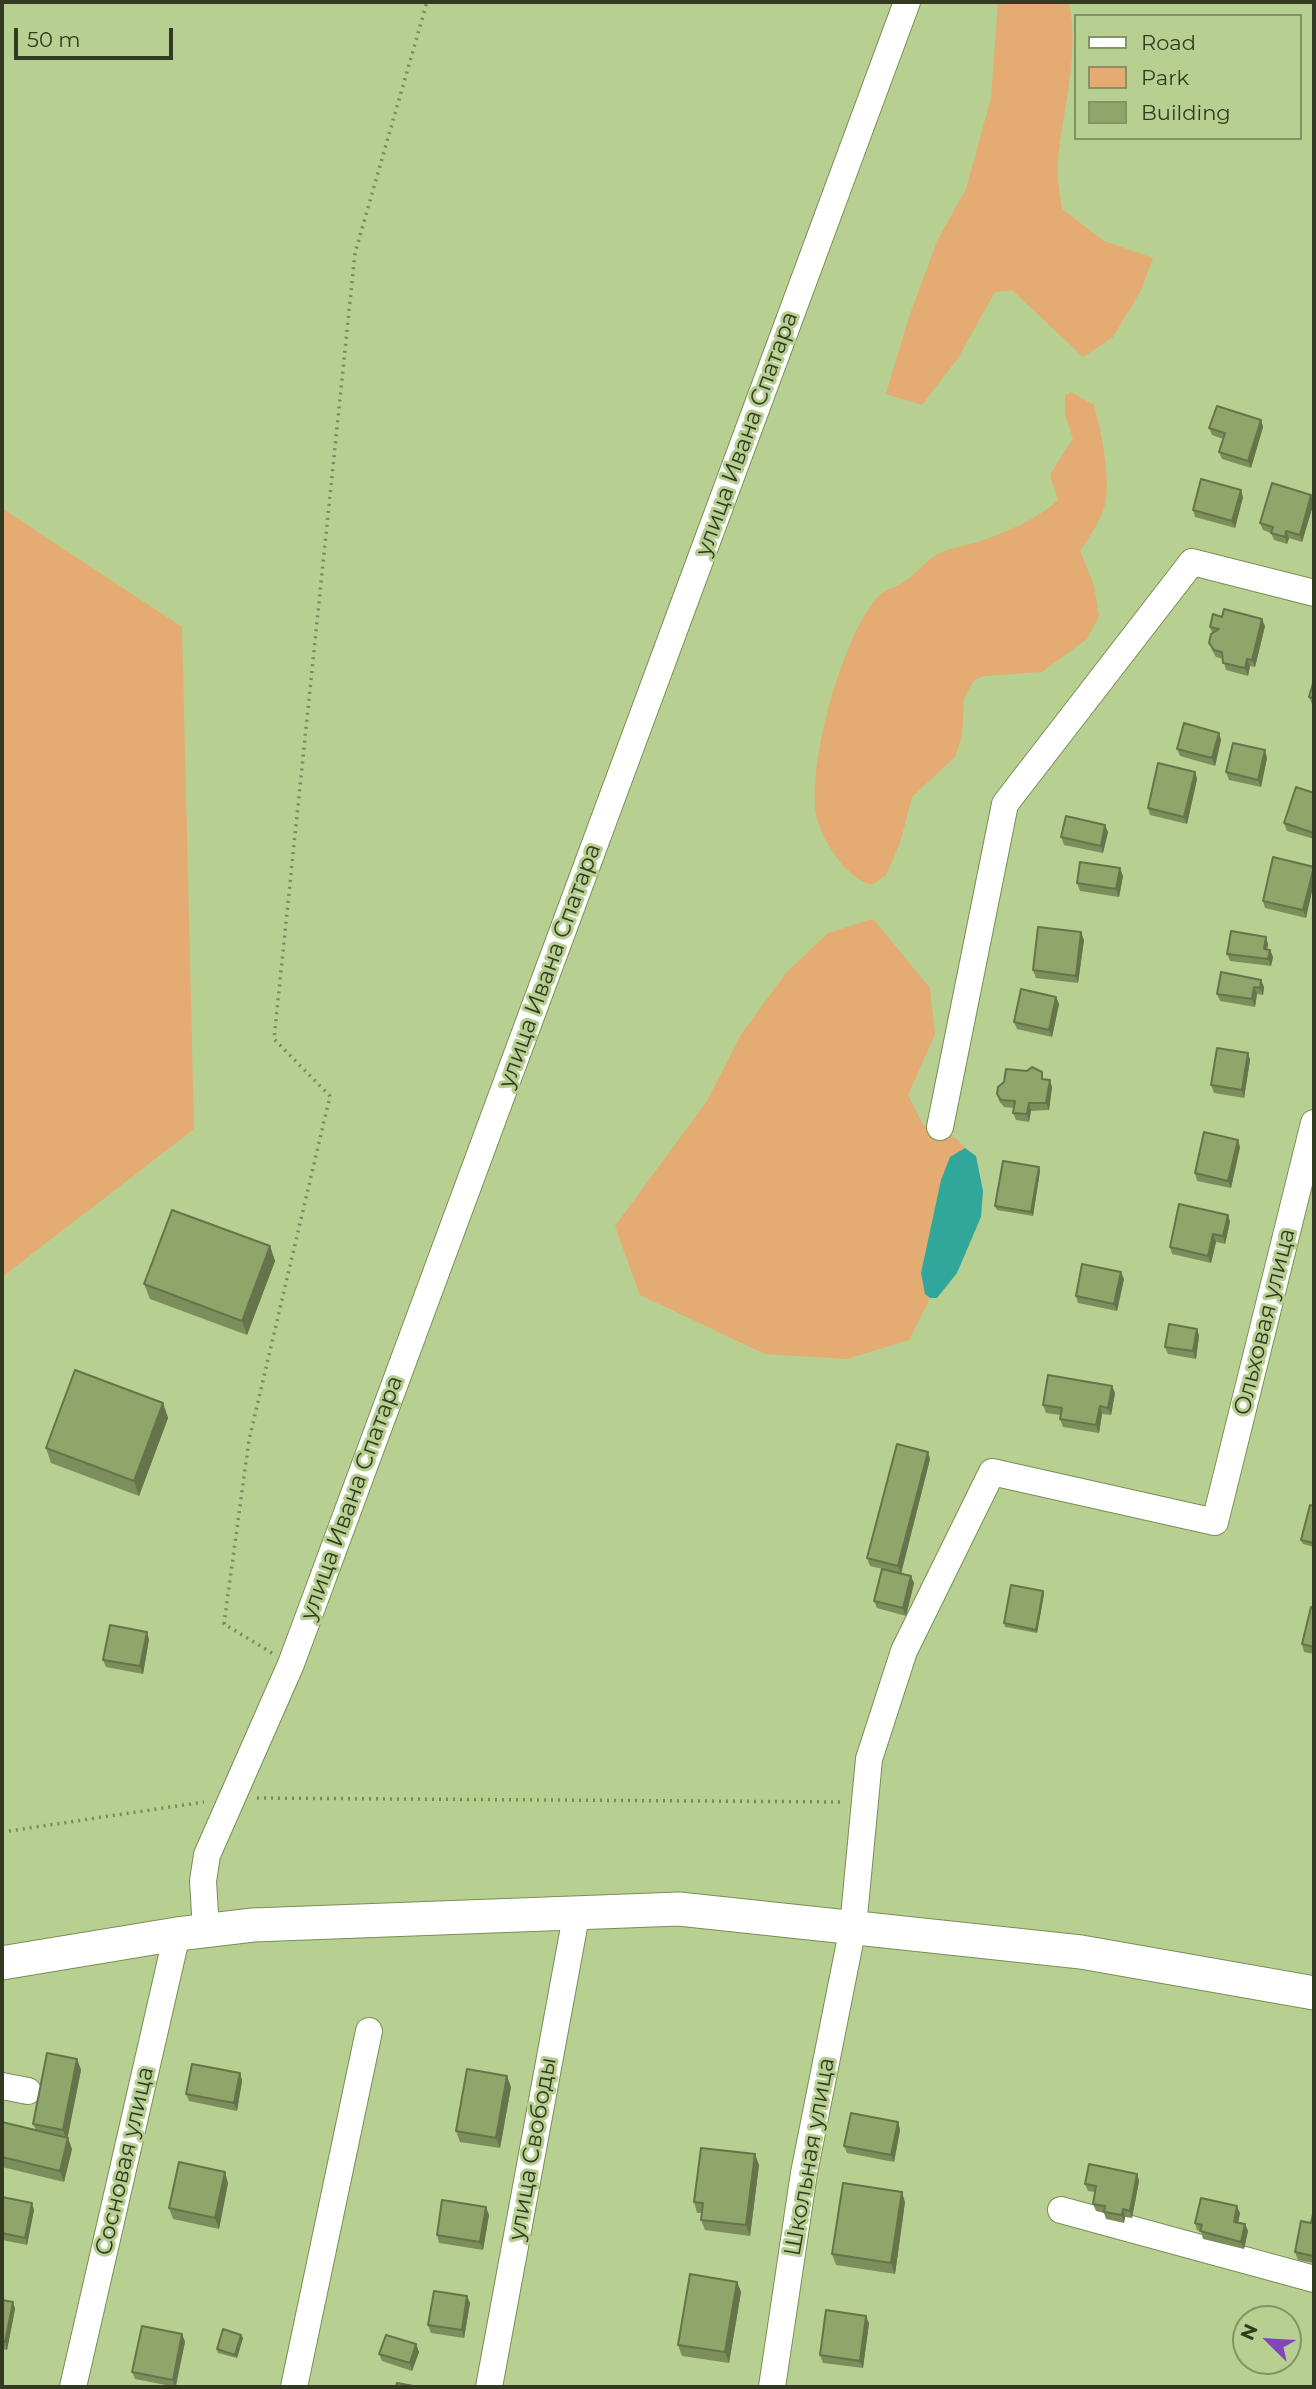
<!DOCTYPE html>
<meta charset="utf-8">
<style>
body{margin:0}
#map{position:relative;width:1316px;height:2389px;overflow:hidden;background:#b8cf92;font-family:Montserrat,sans-serif}
canvas{display:block}
.frame{position:absolute;inset:0;border:4px solid #323b22;pointer-events:none}
.legend{position:absolute;left:1074px;top:14px;width:228px;height:126px;box-sizing:border-box;background:#b8cf92;border:2px solid #829465;margin:0;padding:9px 12px;list-style:none;font-size:21px;color:#323b22}
.legend li{display:flex;align-items:center;gap:14px;height:35px}
.legend b{width:35px;border:2px solid #829465}
.north{position:absolute;left:1232px;top:2305px;width:70px;height:70px;box-sizing:border-box;background:#b8cf92;border:2px solid #829465;border-radius:50%;rotate:294deg;font-size:19px;font-weight:700;line-height:28px;text-align:center;color:#323b22}
.north::after{content:'';display:block;margin:auto;width:24px;height:32px;background:#8245bb;clip-path:polygon(50% 0,100% 100%,50% 72%,0 100%)}
.scale{position:absolute;left:14px;top:28px;width:159px;height:32px;box-sizing:border-box;border:4px solid #323b22;border-top:0;padding-left:9px;font-size:21px;line-height:24px;white-space:nowrap;color:#323b22;-webkit-text-stroke:5px #b8cf92;paint-order:stroke}
</style>
<div id="map">
<canvas width="1316" height="2389"></canvas>
<div class="frame"></div>
<ul class="legend">
<li><b style="height:9px;background:#fff"></b>Road</li>
<li><b style="height:19px;background:#e4ab72"></b>Park</li>
<li><b style="height:19px;background:#90a56a"></b>Building</li>
</ul>
<div class="north">N</div>
<div class="scale">50 m</div>
</div>
<script>
const ctx = document.querySelector('canvas').getContext('2d');
ctx.lineJoin = 'round';
function fillPath(path, color) { ctx.fillStyle = color; ctx.fill(path, 'evenodd'); }
function strokePath(path, color, width, dash) { ctx.strokeStyle = color; ctx.lineWidth = width; ctx.lineCap = dash ? 'butt' : 'round'; ctx.setLineDash(dash || []); ctx.stroke(path); }
function label(font, color, halo, rows, align = 'center') {
  ctx.font = font + ' Montserrat,sans-serif'; ctx.lineWidth = 6; ctx.setLineDash([]); ctx.textBaseline = 'middle'; ctx.strokeStyle = halo; ctx.fillStyle = color; for (const [text, x, y, turn = 0] of rows) {
    ctx.save(); ctx.translate(x, y); ctx.rotate((+turn || 0) * Math.PI / 180); ctx.textAlign = isNaN(turn) ? turn : align; if (halo) ctx.strokeText(text, 0, 0); ctx.fillText(text, 0, 0); ctx.restore();
  }
}
fillPath(new Path2D(`
 M 998,2 L 1069,2 C 1080,52 1063,109 1058,160 C 1056,176 1060,193 1062,209 L 1104,241 L 1153,258 L 1141,290 L 1113,337 L 1083,357 L 1012,290 L 995,292 L 958,358 L 922,405 L 886,394 L 908,320 L 937,241 L 966,189 L 991,98 Z
 M 1071,392 L 1094,405 C 1101,431 1112,481 1104,508 C 1099,524 1089,537 1080,551 L 1094,585 L 1099,616 L 1087,639 L 1042,672 L 984,676 L 974,680 L 964,698 L 962,736 L 955,757 L 912,797 L 900,843 L 886,875 L 872,885 C 847,878 826,846 818,822 C 803,775 844,628 880,595 C 886,589 897,587 904,582 C 916,575 924,562 936,555 C 948,548 965,546 977,542 C 1005,533 1036,520 1058,500 L 1050,475 L 1073,438 L 1065,415 L 1065,395 Z
 M 2,508 L 182,627 L 194,1129 L 2,1277 Z
 M 873,919 L 930,988 L 935,1034 L 908,1095 L 923,1125 L 957,1139 L 965,1148 L 950,1158 L 925,1294 L 930,1298 L 909,1340 L 847,1359 L 765,1354 L 640,1295 L 615,1226 L 707,1101 L 742,1033 L 786,973 L 828,933 Z`), '#e4ab72');
fillPath(new Path2D(`
 M 965,1148 L 976,1156 L 983,1191 L 981,1217 L 957,1273 L 937,1298 L 930,1298 L 925,1294 L 921,1273 L 941,1180 L 950,1157 Z`), '#31a79b');
const minor = new Path2D(`
 M 940,1127 L 1005,804 L 1192,562 L 1314,593
 M 206,1930 L 203,1881 L 207,1855 L 291,1664 L 907,2
 M 2,2086 L 28,2091
 M 1061,2210 L 1314,2279
 M 73,2387 L 177,1934
 M 294,2387 L 369,2031
 M 489,2387 L 577,1911
 M 772,2387 L 804,2173 L 853,1927 L 869,1759 L 904,1651 L 992,1472 L 1215,1522 L 1314,1123`);
const major = new Path2D(`
 M 2,1963 L 177,1934 L 253,1925 L 679,1909 L 1081,1952 L 1314,1993`);
strokePath(minor, '#798e53', 28);
strokePath(major, '#798e53', 35);
strokePath(new Path2D(`
 M 272,1653 L 224,1624 L 249,1440 L 330,1096 L 274,1039 L 355,253 L 427,2
 M 257,1798 L 841,1802
 M 2,1832 L 204,1802`), '#7a8a5e', 3.5, [2, 5]);
strokePath(minor, '#fff', 26);
strokePath(major, '#fff', 33);
fillPath(new Path2D(`
 M 1261,420 L 1263,427 L 1251,468 L 1222,459 L 1219,452 L 1223,439 L 1212,435 L 1209,428 Z
 M 1243,497 L 1235,528 L 1195,517 L 1193,510 Z
 M 1314,502 L 1302,542 L 1289,538 L 1287,544 L 1274,540 L 1271,533 L 1263,530 L 1260,523 Z
 M 1265,626 L 1255,667 L 1250,666 L 1248,676 L 1226,670 L 1223,659 L 1216,657 L 1212,650 L 1209,643 L 1212,633 L 1210,627 Z
 M 1314,680 L 1314,705 L 1312,704 L 1309,697 Z
 M 1221,740 L 1215,766 L 1180,756 L 1177,749 Z
 M 1267,758 L 1261,787 L 1229,780 L 1226,772 Z
 M 1195,772 L 1197,779 L 1187,824 L 1150,815 L 1148,808 Z
 M 1314,793 L 1314,839 L 1287,831 L 1284,823 Z
 M 1108,832 L 1103,853 L 1064,845 L 1061,837 Z
 M 1314,867 L 1306,918 L 1265,908 L 1263,901 Z
 M 1123,876 L 1119,897 L 1080,891 L 1077,883 Z
 M 1084,940 L 1078,983 L 1036,978 L 1033,970 Z
 M 1268,944 L 1267,950 L 1270,950 L 1273,957 L 1271,966 L 1230,961 L 1227,954 Z
 M 1221,972 L 1264,987 L 1263,995 L 1257,994 L 1255,1007 L 1220,1001 L 1217,994 Z
 M 1059,1004 L 1052,1037 L 1017,1029 L 1014,1022 Z
 M 1248,1053 L 1250,1060 L 1244,1098 L 1214,1093 L 1211,1085 Z
 M 1045,1079 L 1052,1087 L 1049,1110 L 1031,1111 L 1029,1122 L 1016,1120 L 1013,1113 L 1014,1108 L 1004,1107 L 999,1101 L 997,1094 Z
 M 1240,1147 L 1231,1188 L 1197,1181 L 1195,1173 Z
 M 1040,1171 L 1033,1216 L 997,1210 L 995,1206 Z
 M 1228,1215 L 1230,1222 L 1225,1244 L 1216,1242 L 1211,1263 L 1172,1254 L 1170,1247 Z
 M 270,1246 L 275,1261 L 247,1335 L 150,1299 L 144,1284 Z
 M 1124,1279 L 1117,1311 L 1078,1303 L 1076,1296 Z
 M 1197,1329 L 1199,1336 L 1196,1359 L 1168,1354 L 1165,1347 Z
 M 1112,1386 L 1115,1393 L 1111,1415 L 1102,1414 L 1099,1433 L 1063,1427 L 1060,1419 L 1061,1415 L 1046,1413 L 1043,1405 Z
 M 163,1403 L 168,1418 L 139,1496 L 51,1463 L 46,1448 Z
 M 930,1459 L 901,1573 L 914,1583 L 906,1616 L 877,1608 L 874,1601 L 887,1570 L 870,1566 L 867,1558 Z
 M 1314,1506 L 1314,1547 L 1303,1544 L 1301,1540 Z
 M 1044,1594 L 1037,1633 L 1005,1627 L 1004,1623 Z
 M 1314,1608 L 1314,1654 L 1304,1652 L 1302,1644 Z
 M 149,1639 L 143,1674 L 106,1667 L 103,1660 Z
 M 77,2059 L 81,2070 L 67,2138 L 72,2149 L 64,2182 L 2,2167 L 2,2122 L 36,2130 L 33,2124 Z
 M 240,2073 L 242,2081 L 237,2111 L 189,2101 L 186,2094 Z
 M 511,2087 L 500,2148 L 460,2142 L 456,2131 Z
 M 898,2122 L 900,2130 L 894,2162 L 847,2153 L 844,2146 Z
 M 759,2165 L 750,2236 L 705,2230 L 701,2220 L 702,2213 L 697,2213 L 694,2202 Z
 M 1137,2174 L 1139,2181 L 1132,2218 L 1125,2217 L 1124,2223 L 1106,2219 L 1104,2213 L 1096,2211 L 1093,2204 L 1095,2192 L 1088,2191 L 1085,2184 Z
 M 228,2183 L 219,2229 L 173,2219 L 169,2208 Z
 M 2,2197 L 34,2210 L 27,2245 L 2,2240 Z
 M 905,2202 L 895,2274 L 836,2265 L 832,2254 Z
 M 1314,2210 L 1314,2263 L 1298,2260 L 1295,2252 L 1311,2223 Z
 M 1240,2213 L 1238,2222 L 1245,2224 L 1248,2231 L 1244,2249 L 1203,2239 L 1201,2231 L 1197,2230 L 1195,2223 Z
 M 489,2215 L 483,2250 L 439,2243 L 437,2235 Z
 M 737,2282 L 741,2292 L 729,2363 L 682,2356 L 678,2345 Z
 M 2,2300 L 13,2302 L 15,2309 L 7,2350 L 2,2349 Z
 M 470,2303 L 464,2338 L 431,2333 L 428,2325 Z
 M 869,2323 L 863,2368 L 823,2363 L 820,2355 Z
 M 182,2334 L 185,2342 L 176,2387 L 135,2379 L 132,2372 Z
 M 241,2335 L 243,2338 L 237,2358 L 218,2353 L 217,2349 Z
 M 416,2344 L 419,2352 L 412,2371 L 382,2361 L 379,2354 Z`), '#7c8e5b');
fillPath(new Path2D(`
 M 1261,420 L 1263,427 L 1251,468 L 1248,461 Z
 M 1241,490 L 1243,497 L 1235,528 L 1232,521 Z
 M 1311,495 L 1314,502 L 1302,542 L 1300,535 Z
 M 1286,531 L 1289,538 L 1287,544 L 1285,537 Z
 M 1262,619 L 1265,626 L 1255,667 L 1252,660 Z
 M 1247,659 L 1250,666 L 1248,676 L 1245,668 Z
 M 1219,733 L 1221,740 L 1215,766 L 1212,758 Z
 M 1265,750 L 1267,758 L 1261,787 L 1258,780 Z
 M 1195,772 L 1197,779 L 1187,824 L 1184,817 Z
 M 1105,825 L 1108,832 L 1103,853 L 1101,846 Z
 M 1314,867 L 1314,883 L 1306,918 L 1303,910 Z
 M 1120,868 L 1123,876 L 1119,897 L 1116,889 Z
 M 1081,932 L 1084,940 L 1078,983 L 1076,976 Z
 M 1266,937 L 1268,944 L 1266,957 L 1264,949 Z
 M 1270,950 L 1273,957 L 1271,966 L 1268,959 Z
 M 1261,980 L 1264,987 L 1263,995 L 1260,988 Z
 M 1254,987 L 1257,994 L 1255,1007 L 1252,999 Z
 M 1056,997 L 1059,1004 L 1052,1037 L 1049,1030 Z
 M 1248,1053 L 1250,1060 L 1244,1098 L 1242,1090 Z
 M 1050,1080 L 1052,1087 L 1049,1110 L 1046,1103 Z
 M 1029,1103 L 1031,1111 L 1029,1122 L 1027,1114 Z
 M 1238,1140 L 1240,1147 L 1231,1188 L 1228,1181 Z
 M 1039,1167 L 1040,1171 L 1033,1216 L 1031,1212 Z
 M 1228,1215 L 1230,1222 L 1225,1244 L 1223,1236 Z
 M 1213,1234 L 1216,1242 L 1211,1263 L 1208,1256 Z
 M 270,1246 L 275,1261 L 247,1335 L 242,1321 Z
 M 1121,1272 L 1124,1279 L 1117,1311 L 1114,1304 Z
 M 1197,1329 L 1199,1336 L 1196,1359 L 1193,1351 Z
 M 1112,1386 L 1115,1393 L 1111,1415 L 1108,1408 Z
 M 163,1403 L 168,1418 L 139,1496 L 134,1481 Z
 M 1100,1406 L 1102,1414 L 1099,1433 L 1096,1425 Z
 M 928,1452 L 930,1459 L 901,1574 L 898,1566 Z
 M 911,1576 L 914,1583 L 906,1616 L 903,1608 Z
 M 1043,1591 L 1044,1594 L 1037,1633 L 1036,1630 Z
 M 147,1632 L 149,1639 L 143,1674 L 140,1666 Z
 M 77,2059 L 81,2070 L 67,2141 L 63,2130 Z
 M 240,2073 L 242,2081 L 237,2111 L 234,2103 Z
 M 507,2076 L 511,2087 L 500,2148 L 496,2138 Z
 M 898,2122 L 900,2130 L 894,2162 L 891,2155 Z
 M 68,2138 L 72,2149 L 64,2182 L 60,2171 Z
 M 755,2154 L 759,2165 L 750,2236 L 746,2225 Z
 M 225,2172 L 228,2183 L 219,2229 L 215,2218 Z
 M 1137,2174 L 1139,2181 L 1132,2218 L 1130,2211 Z
 M 902,2192 L 905,2202 L 895,2274 L 891,2263 Z
 M 32,2203 L 34,2210 L 27,2245 L 25,2238 Z
 M 1237,2206 L 1240,2213 L 1237,2229 L 1234,2222 Z
 M 486,2207 L 489,2215 L 483,2250 L 480,2242 Z
 M 1123,2209 L 1125,2217 L 1124,2223 L 1122,2215 Z
 M 1245,2224 L 1248,2231 L 1244,2249 L 1241,2242 Z
 M 737,2282 L 741,2292 L 729,2363 L 725,2352 Z
 M 467,2296 L 470,2303 L 464,2338 L 462,2330 Z
 M 13,2302 L 15,2309 L 7,2350 L 5,2342 Z
 M 866,2316 L 869,2323 L 863,2368 L 860,2361 Z
 M 182,2334 L 185,2342 L 175,2387 L 173,2380 Z
 M 241,2335 L 243,2338 L 237,2358 L 235,2355 Z
 M 416,2344 L 419,2352 L 412,2371 L 410,2363 Z`), '#65744a');
const building = new Path2D(`
 M 1217,406 L 1261,420 L 1248,461 L 1219,452 L 1225,433 L 1209,428 Z
 M 1201,479 L 1241,490 L 1232,521 L 1193,510 Z
 M 1272,483 L 1311,495 L 1300,535 L 1286,531 L 1285,537 L 1271,533 L 1273,527 L 1260,523 Z
 M 1224,609 L 1262,619 L 1252,660 L 1247,659 L 1245,668 L 1223,663 L 1222,652 L 1214,650 L 1209,643 L 1211,634 L 1219,629 L 1210,627 L 1213,614 L 1222,617 Z
 M 1314,680 L 1314,698 L 1309,697 Z
 M 1184,723 L 1219,733 L 1212,758 L 1177,749 Z
 M 1233,743 L 1265,750 L 1258,780 L 1226,772 Z
 M 1158,763 L 1195,772 L 1184,817 L 1148,808 Z
 M 1296,787 L 1314,793 L 1314,833 L 1284,823 Z
 M 1066,816 L 1105,825 L 1101,846 L 1061,837 Z
 M 1273,857 L 1314,867 L 1303,910 L 1263,901 Z
 M 1080,862 L 1120,868 L 1116,889 L 1077,883 Z
 M 1038,927 L 1081,932 L 1076,976 L 1033,970 Z
 M 1231,931 L 1266,937 L 1264,949 L 1270,950 L 1268,959 L 1227,954 Z
 M 1221,972 L 1261,980 L 1260,988 L 1254,987 L 1252,999 L 1217,994 Z
 M 1021,989 L 1056,997 L 1049,1030 L 1014,1022 Z
 M 1217,1048 L 1248,1053 L 1242,1090 L 1211,1085 Z
 M 1032,1067 L 1042,1072 L 1042,1079 L 1050,1080 L 1046,1103 L 1029,1103 L 1027,1114 L 1013,1113 L 1015,1101 L 1001,1100 L 997,1094 L 998,1087 L 1004,1082 L 1006,1069 L 1027,1071 Z
 M 1204,1132 L 1238,1140 L 1228,1181 L 1195,1173 Z
 M 1003,1161 L 1039,1167 L 1031,1212 L 995,1206 Z
 M 1179,1204 L 1228,1215 L 1223,1236 L 1213,1234 L 1208,1256 L 1170,1247 Z
 M 172,1210 L 270,1246 L 242,1321 L 144,1284 Z
 M 1082,1264 L 1121,1272 L 1114,1304 L 1076,1296 Z
 M 1169,1324 L 1197,1329 L 1193,1351 L 1165,1347 Z
 M 75,1370 L 163,1403 L 134,1481 L 46,1448 Z
 M 1048,1375 L 1112,1386 L 1108,1408 L 1100,1406 L 1096,1425 L 1060,1419 L 1062,1408 L 1043,1405 Z
 M 897,1444 L 928,1452 L 898,1566 L 867,1558 Z
 M 1310,1505 L 1314,1506 L 1314,1543 L 1301,1540 Z
 M 882,1569 L 911,1576 L 903,1608 L 874,1601 Z
 M 1011,1585 L 1043,1591 L 1036,1630 L 1004,1623 Z
 M 1311,1607 L 1314,1608 L 1314,1647 L 1302,1644 Z
 M 110,1625 L 147,1632 L 140,1666 L 103,1660 Z
 M 47,2053 L 77,2059 L 63,2130 L 33,2124 Z
 M 192,2064 L 240,2073 L 234,2103 L 186,2094 Z
 M 467,2069 L 507,2076 L 496,2138 L 456,2131 Z
 M 851,2113 L 898,2122 L 891,2155 L 844,2146 Z
 M 2,2122 L 68,2138 L 60,2171 L 2,2157 Z
 M 701,2148 L 755,2154 L 746,2225 L 701,2220 L 703,2203 L 694,2202 Z
 M 179,2162 L 225,2172 L 215,2218 L 169,2208 Z
 M 1089,2164 L 1137,2174 L 1130,2211 L 1123,2209 L 1122,2215 L 1104,2212 L 1105,2206 L 1093,2204 L 1096,2186 L 1085,2184 Z
 M 843,2183 L 902,2192 L 891,2263 L 832,2254 Z
 M 2,2197 L 32,2203 L 25,2238 L 2,2233 Z
 M 1201,2198 L 1237,2206 L 1234,2222 L 1245,2224 L 1241,2242 L 1200,2231 L 1202,2225 L 1195,2223 Z
 M 442,2200 L 486,2207 L 480,2242 L 437,2235 Z
 M 1314,2210 L 1314,2256 L 1295,2252 L 1301,2221 L 1311,2223 Z
 M 690,2274 L 737,2282 L 725,2352 L 678,2345 Z
 M 434,2291 L 467,2296 L 462,2330 L 428,2325 Z
 M 2,2300 L 13,2302 L 5,2342 L 2,2342 Z
 M 826,2310 L 866,2316 L 860,2361 L 820,2355 Z
 M 142,2326 L 182,2334 L 173,2380 L 132,2372 Z
 M 223,2329 L 241,2335 L 235,2355 L 217,2349 Z
 M 386,2335 L 416,2344 L 410,2363 L 379,2354 Z
 M 397,2383 L 419,2387 L 396,2387 Z`);
fillPath(building, '#90a56a');
strokePath(building, '#65744a', 2);
label('23px', '#323b22', '#b8cf92', [
 ["улица Ивана Спатара",747,434,-70],
 ["улица Ивана Спатара",550,966,-70],
 ["Ольховая улица",1265,1322,-76],
 ["улица Ивана Спатара",352,1498,-70],
 ["улица Свободы",533,2149,-80],
 ["Школьная улица",810,2157,-80],
 ["Сосновая улица",125,2161,-77]
]);
</script>
